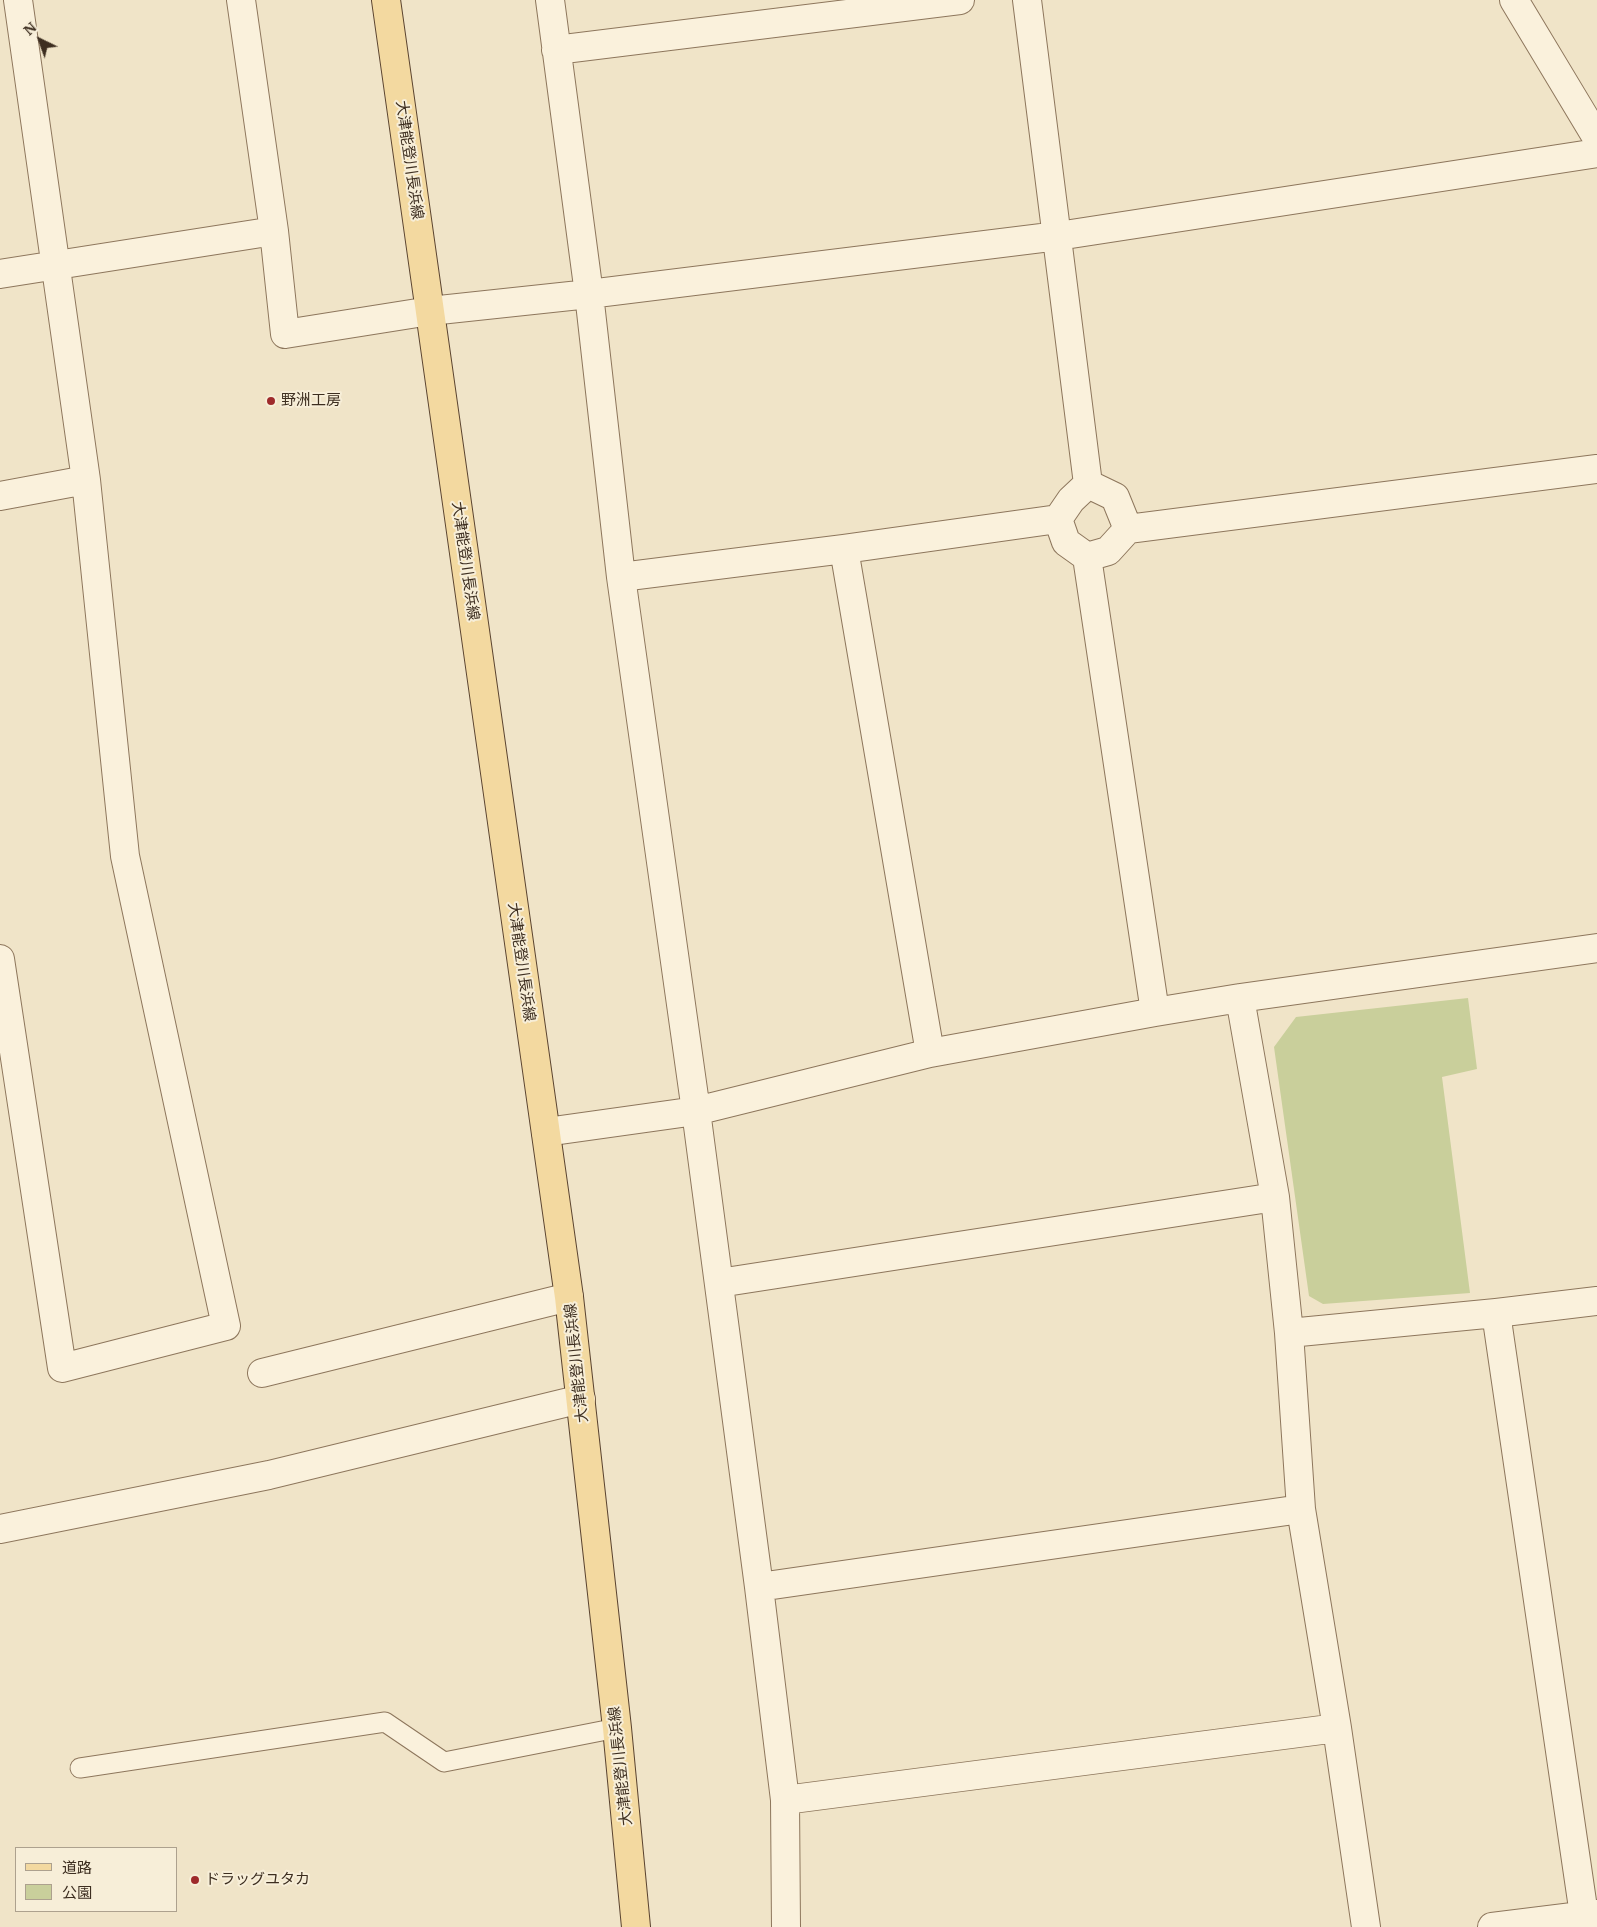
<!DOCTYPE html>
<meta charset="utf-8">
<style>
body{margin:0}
#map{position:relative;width:1597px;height:1927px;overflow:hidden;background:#f0e4c8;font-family:Merriweather,"Noto Sans JP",serif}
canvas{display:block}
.legend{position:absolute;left:15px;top:1847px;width:162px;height:65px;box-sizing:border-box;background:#f7eed8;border:1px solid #ada18e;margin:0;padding:6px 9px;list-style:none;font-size:15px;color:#3d2e20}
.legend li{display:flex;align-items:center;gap:10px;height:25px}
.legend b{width:25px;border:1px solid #ada18e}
.north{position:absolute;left:15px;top:15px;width:50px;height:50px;-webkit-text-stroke:4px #f7eed8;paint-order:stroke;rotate:318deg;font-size:14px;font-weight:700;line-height:20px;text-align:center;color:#3d2e20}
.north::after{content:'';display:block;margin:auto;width:18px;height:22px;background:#3d2e20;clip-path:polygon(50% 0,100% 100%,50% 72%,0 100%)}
</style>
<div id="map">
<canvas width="1597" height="1927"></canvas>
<ul class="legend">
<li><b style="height:6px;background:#f3d9a0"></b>道路</li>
<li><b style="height:14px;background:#c9cf9b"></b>公園</li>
</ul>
<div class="north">N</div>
</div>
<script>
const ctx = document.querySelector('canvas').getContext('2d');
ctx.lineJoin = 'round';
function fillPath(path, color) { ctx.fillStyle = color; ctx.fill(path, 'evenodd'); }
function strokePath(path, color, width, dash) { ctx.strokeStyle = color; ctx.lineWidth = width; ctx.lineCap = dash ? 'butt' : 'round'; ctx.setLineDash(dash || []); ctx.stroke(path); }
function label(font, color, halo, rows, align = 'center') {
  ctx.font = font + ' Merriweather,"Noto Sans JP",serif'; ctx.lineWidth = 4; ctx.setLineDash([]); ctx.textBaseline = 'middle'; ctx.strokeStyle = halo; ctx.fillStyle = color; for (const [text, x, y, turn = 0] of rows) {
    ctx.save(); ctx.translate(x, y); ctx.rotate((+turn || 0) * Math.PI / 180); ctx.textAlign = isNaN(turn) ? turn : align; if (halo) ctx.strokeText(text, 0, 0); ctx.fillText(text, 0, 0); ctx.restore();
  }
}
fillPath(new Path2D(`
 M 1468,998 L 1477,1069 L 1442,1077 L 1470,1293 L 1323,1304 L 1309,1296 L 1274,1047 L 1296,1017 Z`), '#c9cf9b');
const service = new Path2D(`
 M 80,1768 L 385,1722 L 444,1762 L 617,1728`);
const minor = new Path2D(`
 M 241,0 L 274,231 L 285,334 L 430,311 L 589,294 L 1058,236 L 1597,153
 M 550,0 L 589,294 L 621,577 L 696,1111 L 759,1587 L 785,1800 L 786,1927
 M 1027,0 L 1088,484 L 1071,500 L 1058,519 L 1066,542 L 1087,557 L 1155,1012
 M 1514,0 L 1597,138
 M 556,50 L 960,0
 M 0,274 L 274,231
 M 0,496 L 86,480
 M 1128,529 L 1597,469
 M 844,549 L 930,1053
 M 1087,557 L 1108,551 L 1128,529 L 1115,497 L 1088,484
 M 621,577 L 844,549 L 1058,519
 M 0,959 L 62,1368 L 226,1326 L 125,856 L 86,480 L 18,0
 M 1240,998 L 1275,1197 L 1289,1333 L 1301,1509 L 1337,1728 L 1366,1927
 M 546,1132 L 696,1111 L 930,1053 L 1155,1012 L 1240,998 L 1597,948
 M 719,1283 L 1275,1197
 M 1496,1313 L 1584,1915
 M 1289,1333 L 1496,1313 L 1597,1301
 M 262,1373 L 569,1297
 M 0,1529 L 269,1475 L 581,1399
 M 759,1587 L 1301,1509
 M 785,1800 L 1337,1728
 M 1492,1927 L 1597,1914`);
const primary = new Path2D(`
 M 386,0 L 569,1297 L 617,1728 L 636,1927`);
strokePath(service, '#8d765c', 21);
strokePath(minor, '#8d765c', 30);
strokePath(primary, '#5b4430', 30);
strokePath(service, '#faf1dc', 19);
strokePath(minor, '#faf1dc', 28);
strokePath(primary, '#f3d9a0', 28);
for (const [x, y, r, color] of [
 [271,401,5,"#9e2a2b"],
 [195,1880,5,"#9e2a2b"]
]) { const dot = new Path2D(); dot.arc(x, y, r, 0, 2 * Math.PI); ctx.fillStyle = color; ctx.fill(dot); strokePath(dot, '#f7eed8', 2); }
label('15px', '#3d2e20', '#f7eed8', [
 ["大津能登川長浜線",409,160,82],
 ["大津能登川長浜線",465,561,82],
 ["大津能登川長浜線",521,962,82],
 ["大津能登川長浜線",577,1363,-96],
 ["大津能登川長浜線",621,1766,-96]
]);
label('15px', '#3d2e20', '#f7eed8', [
 ["野洲工房",281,401],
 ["ドラッグユタカ",205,1880]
], 'left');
</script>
